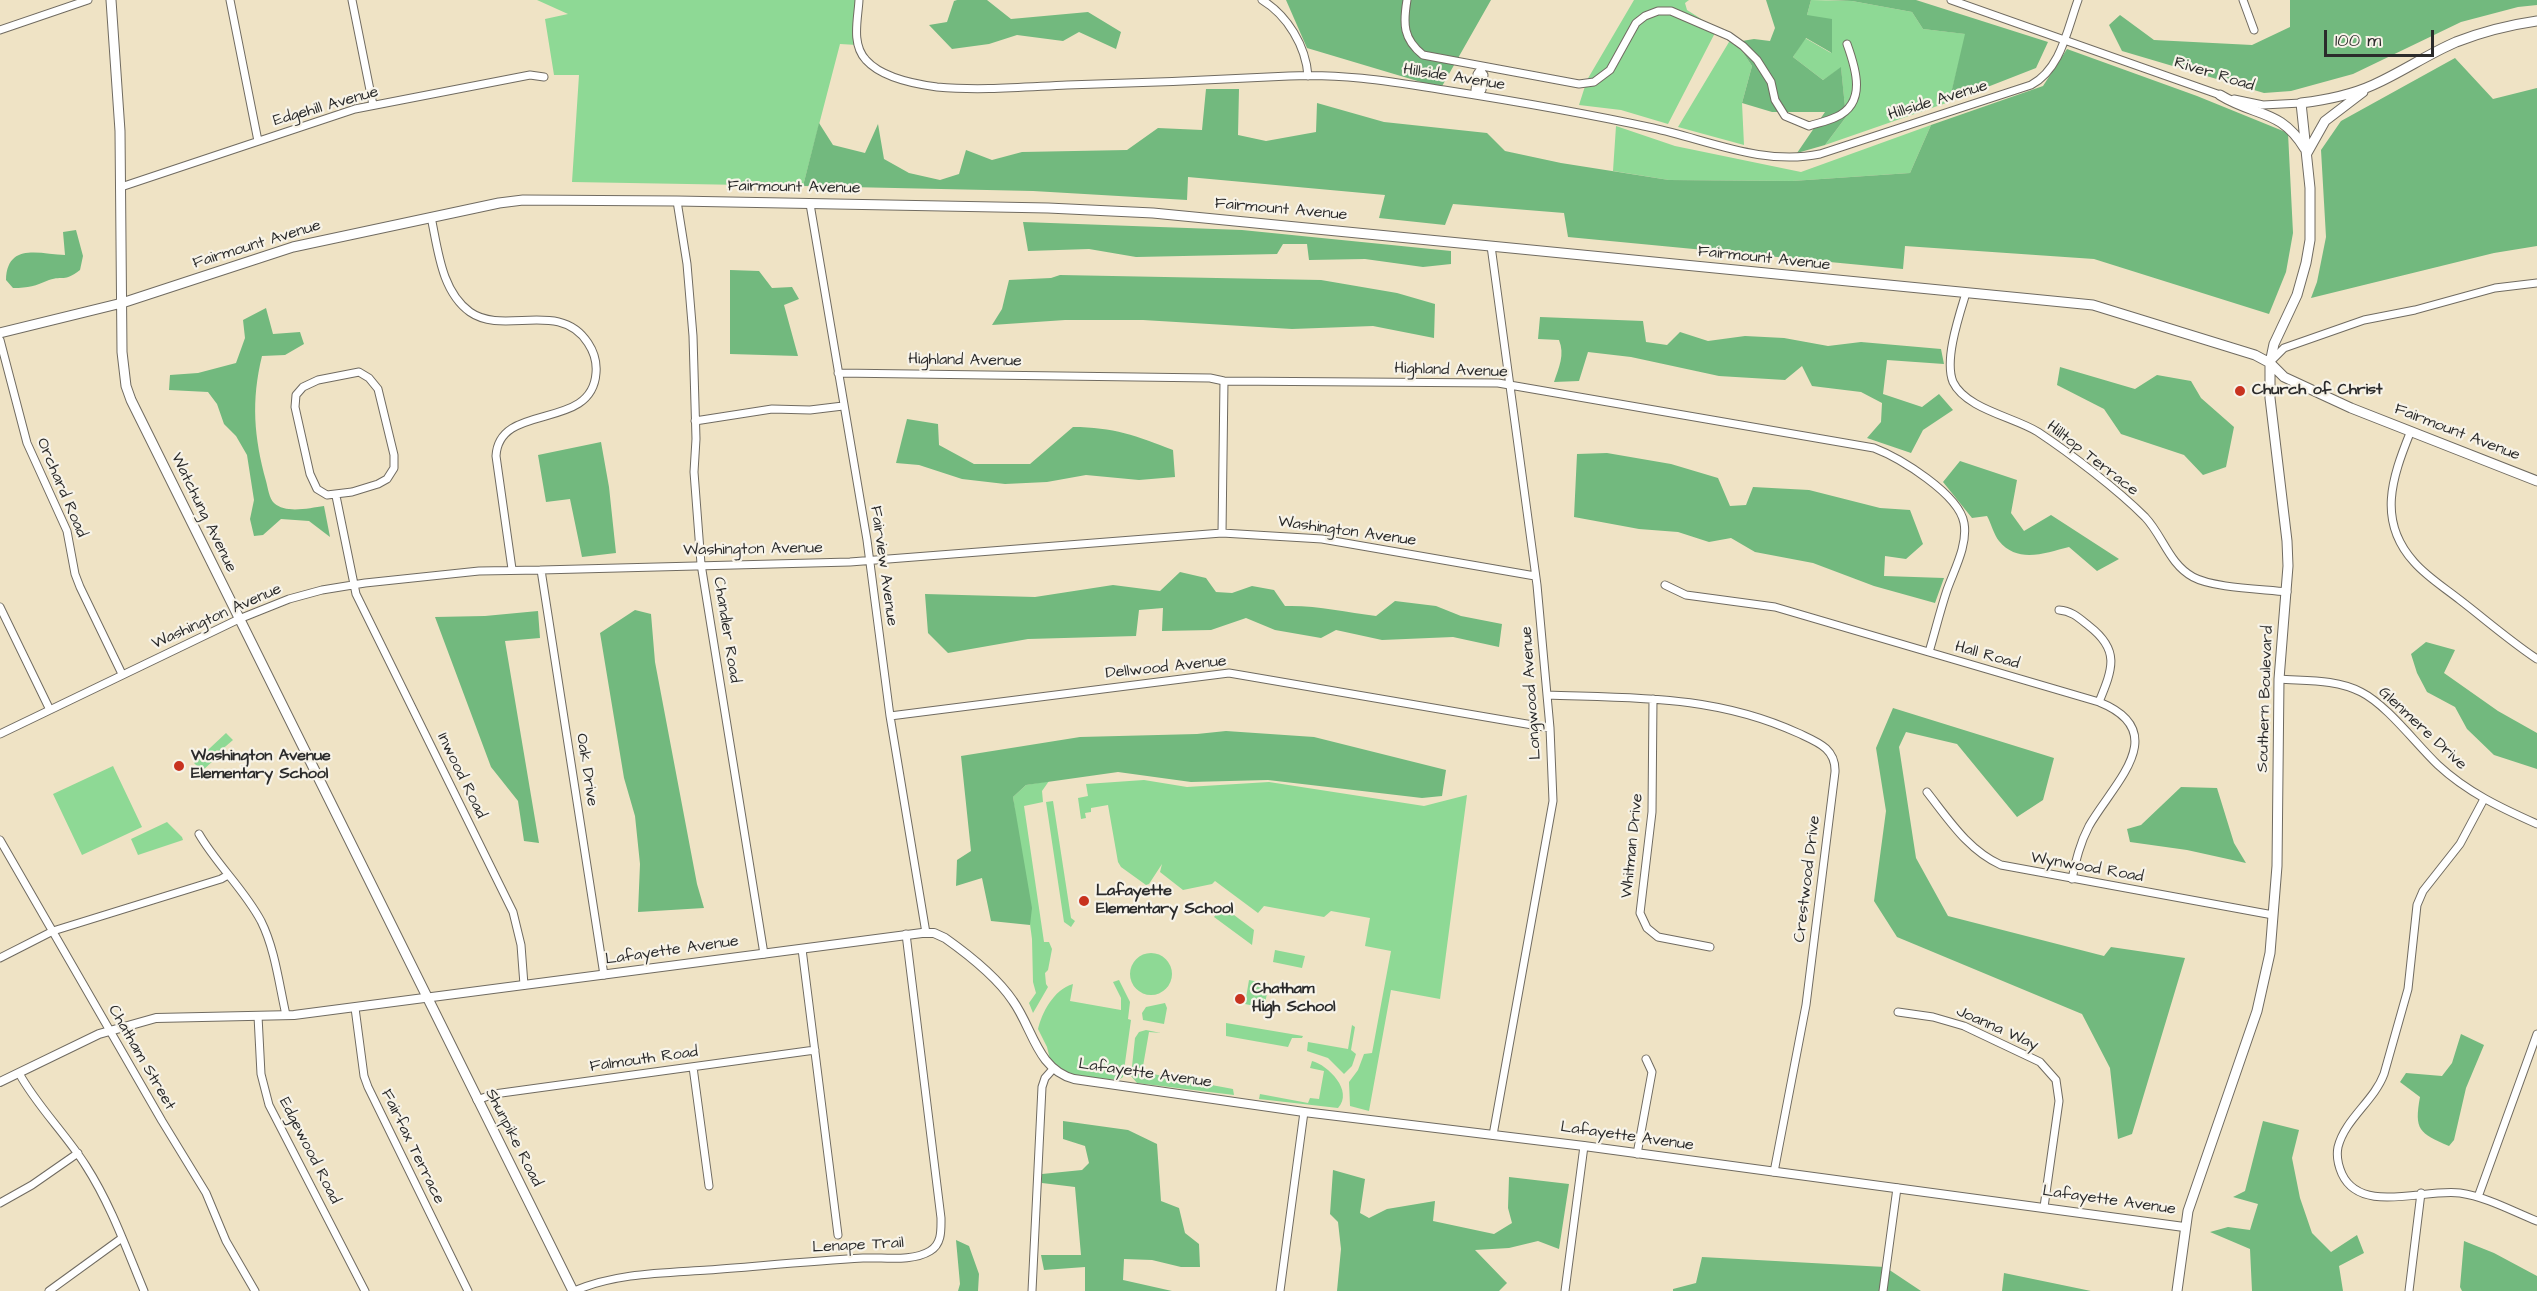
<!DOCTYPE html>
<style>
body{margin:0}
#map{position:relative;width:2537px;height:1291px;overflow:hidden;background:#efe3c5;font-family:"Architects Daughter",sans-serif}
canvas{display:block}
.scale{position:absolute;left:2324px;top:30px;width:110px;height:27px;box-sizing:border-box;border:3px solid #2b2b2b;border-top:0;padding-left:8px;font-size:18px;line-height:21px;white-space:nowrap;color:#2b2b2b;-webkit-text-stroke:4px #f7f3e8;paint-order:stroke}
</style>
<div id="map">
<canvas width="2537" height="1291"></canvas>
<div class="scale">100 m</div>
</div>
<script>
const ctx = document.querySelector('canvas').getContext('2d');
ctx.lineJoin = 'round';
function fillPath(path, color) { ctx.fillStyle = color; ctx.fill(path, 'evenodd'); }
function strokePath(path, color, width, dash) { ctx.strokeStyle = color; ctx.lineWidth = width; ctx.lineCap = dash ? 'butt' : 'round'; ctx.setLineDash(dash || []); ctx.stroke(path); }
function label(font, color, halo, rows, align = 'center') {
  ctx.font = font + ' "Architects Daughter",sans-serif'; ctx.lineWidth = 4.5; ctx.setLineDash([]); ctx.textBaseline = 'middle'; ctx.strokeStyle = halo; ctx.fillStyle = color; for (const [text, x, y, turn = 0] of rows) {
    ctx.save(); ctx.translate(x, y); ctx.rotate((+turn || 0) * Math.PI / 180); ctx.textAlign = isNaN(turn) ? turn : align; if (halo) ctx.strokeText(text, 0, 0); ctx.fillText(text, 0, 0); ctx.restore();
  }
}
fillPath(new Path2D(`
 M 537,0 L 860,0 L 857,45 L 840,44 L 803,186 L 572,182 L 579,75 L 554,75 L 545,19 L 568,14 Z
 M 1634,0 L 1689,0 L 1685,3 L 1687,10 L 1717,29 L 1668,124 L 1621,110 L 1579,105 L 1587,80 Z
 M 1811,0 L 1852,1 L 1912,12 L 1923,29 L 1966,34 L 1949,102 L 1825,145 L 1846,117 L 1841,68 L 1823,80 L 1793,57 L 1805,38 L 1831,53 L 1807,15 Z
 M 1729,42 L 1736,42 L 1752,66 L 1742,103 L 1744,145 L 1678,127 Z
 M 1931,125 L 1910,173 L 1792,181 L 1669,180 L 1613,171 L 1616,126 L 1675,146 L 1801,172 Z
 M 226,733 L 233,740 L 219,752 L 217,750 L 211,755 L 214,760 L 202,771 L 194,763 Z
 M 113,766 L 142,827 L 82,855 L 53,794 Z
 M 1144,780 L 1187,787 L 1269,782 L 1424,806 L 1467,795 L 1440,999 L 1391,990 L 1369,1111 L 1350,1106 L 1349,1082 L 1358,1070 L 1364,1054 L 1372,1053 L 1391,951 L 1365,946 L 1370,918 L 1331,911 L 1324,917 L 1264,906 L 1258,913 L 1215,881 L 1212,884 L 1183,890 L 1160,872 L 1162,864 L 1149,884 L 1146,885 L 1121,867 L 1118,862 L 1108,805 L 1091,808 L 1091,812 L 1085,813 L 1086,818 L 1081,819 L 1078,798 L 1088,796 L 1086,784 Z
 M 1049,781 L 1042,791 L 1043,802 L 1024,806 L 1044,942 L 1049,942 L 1052,949 L 1048,970 L 1045,973 L 1046,984 L 1048,987 L 1033,1013 L 1029,1003 L 1036,993 L 1033,982 L 1032,939 L 1013,797 L 1026,785 Z
 M 1053,801 L 1071,918 L 1075,921 L 1071,927 L 1064,922 L 1046,802 Z
 M 167,822 L 182,837 L 183,840 L 138,855 L 131,839 Z
 M 1222,906 L 1254,930 L 1252,945 L 1214,917 Z
 M 1275,950 L 1305,956 L 1302,968 L 1273,962 Z
 M1130 974a21 21 0 1 1 42 0a21 21 0 1 1-42 0Z
 M 1119,980 L 1130,1002 L 1128,1019 L 1131,1020 L 1123,1077 L 1119,1080 L 1075,1076 L 1064,1072 L 1050,1059 L 1047,1047 L 1038,1029 C 1042,1013 1053,990 1073,984 L 1070,1001 L 1121,1010 L 1121,998 L 1113,982 Z
 M 1249,980 L 1269,984 L 1264,1008 L 1245,1004 Z
 M 1165,1003 L 1167,1008 L 1164,1024 L 1143,1020 L 1142,1013 L 1146,1007 Z
 M 1226,1023 L 1303,1036 L 1302,1038 L 1292,1038 L 1288,1047 L 1226,1036 Z
 M 1352,1025 L 1355,1027 L 1351,1050 L 1356,1054 L 1352,1066 L 1344,1074 L 1328,1058 L 1307,1051 L 1308,1042 L 1348,1049 Z
 M 1146,1030 L 1161,1033 L 1149,1032 L 1142,1072 L 1233,1089 L 1234,1095 L 1137,1083 L 1131,1076 L 1135,1038 L 1139,1032 Z
 M 1312,1061 C 1328,1065 1354,1091 1338,1108 L 1259,1099 L 1260,1094 L 1308,1103 L 1310,1098 L 1319,1099 L 1324,1071 L 1310,1068 Z`), '#8ed995');
fillPath(new Path2D(`
 M 957,0 L 987,0 L 1011,19 L 1088,12 L 1121,32 L 1116,49 L 1079,32 L 1063,41 L 1017,35 L 989,44 L 952,49 L 929,25 L 947,22 L 954,1 Z
 M 1286,0 L 1491,0 L 1441,88 L 1307,48 Z
 M 1766,0 L 1811,0 L 1807,15 L 1832,19 L 1832,53 L 1806,38 L 1793,57 L 1823,80 L 1841,67 L 1846,117 L 1825,145 L 1797,153 L 1825,112 L 1772,112 L 1742,103 L 1752,66 L 1736,42 L 1754,39 L 1770,41 L 1775,28 Z
 M 1826,0 L 1916,0 L 2048,42 L 2036,68 L 1949,102 L 1965,34 L 1923,29 L 1912,12 L 1852,1 Z
 M 2290,0 L 2537,0 L 2537,5 L 2518,7 L 2461,22 L 2353,74 L 2291,91 L 2264,93 L 2122,51 L 2109,25 L 2120,15 L 2154,40 L 2252,45 L 2290,27 Z
 M 2067,49 L 2197,96 L 2288,133 L 2293,233 L 2286,272 L 2269,314 L 2094,259 L 1905,246 L 1903,269 L 1568,237 L 1564,213 L 1453,204 L 1445,225 L 1379,218 L 1385,195 L 1188,177 L 1187,200 L 1033,191 L 803,186 L 819,123 L 833,145 L 865,153 L 878,124 L 884,159 L 909,173 L 940,180 L 959,174 L 966,150 L 992,160 L 1022,152 L 1127,150 L 1158,128 L 1202,130 L 1206,89 L 1239,89 L 1238,135 L 1266,141 L 1316,132 L 1317,103 L 1384,122 L 1487,133 L 1505,151 L 1561,163 L 1669,180 L 1792,181 L 1910,173 L 1931,125 L 2043,86 Z
 M 2455,58 L 2493,99 L 2537,88 L 2537,246 L 2494,253 L 2311,298 L 2317,282 L 2326,237 L 2321,150 L 2341,121 Z
 M 1023,222 L 1242,230 L 1451,251 L 1451,264 L 1423,267 L 1365,259 L 1309,260 L 1307,244 L 1283,244 L 1277,254 L 1136,257 L 1089,249 L 1028,251 Z
 M 76,230 L 83,256 L 80,270 C 63,283 64,275 49,280 C 35,286 29,288 13,288 L 6,280 C 7,242 40,254 65,255 L 63,232 Z
 M 730,270 L 759,271 L 772,288 L 792,287 L 799,299 L 784,305 L 798,356 L 730,354 Z
 M 1060,275 L 1321,280 L 1397,293 L 1435,304 L 1434,338 L 1373,326 L 1292,329 L 1143,320 L 1065,320 L 992,325 L 1002,309 L 1009,280 L 1051,278 Z
 M 266,308 L 273,334 L 300,332 L 304,344 L 285,355 L 262,356 C 251,401 254,437 266,481 C 268,488 269,498 274,503 C 286,514 309,508 324,506 L 330,537 L 309,521 L 281,519 L 263,535 L 254,536 L 250,519 L 254,500 L 247,455 L 236,436 L 224,424 L 217,404 L 208,392 L 169,390 L 170,375 L 198,373 L 236,363 L 245,338 L 243,320 Z
 M 1540,317 L 1643,321 L 1646,342 L 1667,345 L 1680,332 L 1708,341 L 1745,336 L 1784,338 L 1828,346 L 1861,342 L 1941,349 L 1944,364 L 1887,360 L 1883,394 L 1922,407 L 1939,394 L 1953,410 L 1923,430 L 1911,453 L 1867,438 L 1881,422 L 1882,403 L 1861,392 L 1812,386 L 1802,366 L 1785,380 L 1719,376 L 1631,357 L 1588,352 L 1579,381 L 1554,382 C 1559,367 1565,355 1559,340 L 1538,339 Z
 M 2060,367 L 2135,389 L 2157,375 L 2191,381 L 2201,398 L 2234,427 L 2226,467 L 2203,475 L 2184,455 L 2121,434 L 2104,409 L 2057,385 Z
 M 907,419 L 938,424 L 939,445 L 974,464 L 1030,464 L 1073,427 C 1113,427 1137,436 1173,450 L 1175,477 L 1139,480 L 1086,475 L 1047,482 L 1005,484 L 962,479 L 919,465 L 896,463 Z
 M 601,442 L 609,487 L 616,553 L 582,557 L 570,499 L 546,502 L 538,455 Z
 M 1607,453 L 1671,464 L 1718,478 L 1730,506 L 1746,505 L 1753,487 L 1809,490 L 1880,508 L 1910,510 L 1923,544 L 1906,559 L 1885,556 L 1884,576 L 1944,578 L 1935,603 L 1874,586 L 1813,563 L 1755,552 L 1731,538 L 1709,542 L 1678,532 L 1639,529 L 1574,517 L 1577,454 Z
 M 1960,461 L 2017,480 L 2011,513 L 2024,531 L 2051,515 L 2119,559 L 2097,571 L 2069,547 C 2045,553 2018,564 1999,541 C 1994,535 1991,523 1987,516 L 1972,518 L 1943,482 Z
 M 1180,572 L 1206,578 L 1216,592 L 1232,593 L 1252,586 L 1274,590 L 1285,606 C 1316,605 1345,612 1376,616 L 1395,601 L 1436,606 L 1461,616 L 1502,624 L 1499,647 L 1453,637 L 1382,640 L 1336,630 L 1321,638 L 1275,630 L 1246,618 L 1211,630 L 1162,631 L 1163,608 L 1139,610 L 1136,636 L 1028,639 L 948,653 L 928,633 L 925,594 L 1035,597 L 1113,585 L 1160,591 Z
 M 635,610 L 651,614 L 655,662 L 697,884 L 704,908 L 638,912 L 640,864 L 635,816 L 624,778 L 600,633 Z
 M 538,611 L 540,638 L 505,641 L 539,843 L 524,841 L 518,801 L 491,767 L 435,617 L 485,616 Z
 M 2426,642 L 2455,650 L 2444,673 L 2498,711 L 2537,733 L 2537,769 L 2494,755 L 2467,729 L 2455,707 L 2427,692 L 2417,673 L 2411,654 Z
 M 1893,708 L 2054,758 L 2043,800 L 2017,817 L 1957,744 L 1906,732 L 1899,747 L 1916,858 L 1948,916 L 2104,956 L 2111,947 L 2185,958 L 2132,1134 L 2118,1139 L 2110,1068 L 2082,1014 L 1897,937 L 1874,901 L 1886,811 L 1876,748 Z
 M 1226,731 L 1314,737 L 1446,770 L 1442,796 L 1422,798 L 1268,780 L 1191,782 L 1118,772 L 1026,785 L 1013,797 L 1032,908 L 1030,925 L 991,921 L 982,878 L 956,886 L 957,860 L 971,851 L 961,756 L 1080,737 L 1197,734 Z
 M 2181,787 L 2217,788 L 2234,843 L 2246,863 L 2187,850 L 2130,842 L 2127,829 L 2141,825 Z
 M 2461,1034 L 2484,1045 L 2466,1088 L 2454,1140 L 2449,1146 C 2419,1133 2414,1130 2420,1097 L 2400,1082 L 2406,1073 L 2442,1076 L 2452,1063 Z
 M 1063,1121 L 1128,1130 L 1157,1144 L 1161,1201 L 1179,1208 L 1185,1233 L 1199,1244 L 1200,1267 L 1181,1267 L 1152,1260 L 1124,1259 L 1123,1280 L 1172,1291 L 1085,1291 L 1085,1267 L 1044,1270 L 1041,1255 L 1081,1255 L 1075,1187 L 1042,1183 L 1042,1174 L 1082,1170 L 1089,1163 L 1085,1146 L 1063,1139 Z
 M 2263,1121 L 2299,1130 L 2292,1158 L 2300,1198 L 2312,1233 L 2331,1252 L 2357,1235 L 2364,1253 L 2339,1266 L 2343,1291 L 2252,1291 L 2250,1249 L 2210,1232 L 2228,1227 L 2250,1230 L 2258,1204 L 2233,1197 L 2245,1191 Z
 M 1333,1170 L 1365,1179 L 1360,1213 L 1369,1218 L 1387,1209 L 1435,1201 L 1433,1221 L 1494,1234 L 1512,1223 L 1508,1208 L 1509,1177 L 1569,1184 L 1559,1249 L 1538,1241 L 1509,1248 L 1475,1250 L 1507,1283 L 1499,1291 L 1337,1291 L 1341,1249 L 1338,1222 L 1330,1214 Z
 M 956,1240 L 969,1246 L 979,1274 L 978,1291 L 958,1291 L 960,1284 Z
 M 2464,1241 L 2494,1253 L 2537,1276 L 2537,1291 L 2462,1291 L 2460,1287 Z
 M 1702,1257 L 1885,1267 L 1921,1291 L 1673,1291 L 1673,1289 L 1696,1283 Z
 M 2004,1273 L 2091,1291 L 2002,1291 Z`), '#72b97e');
const minor = new Path2D(`
 M 230,0 L 258,141
 M 352,0 L 373,105
 M 859,0 C 858,19 851,44 866,60 C 882,78 914,84 937,87 C 980,91 1024,87 1067,85 C 1141,83 1215,80 1289,76 C 1341,73 1393,82 1444,90 C 1514,101 1584,113 1653,128 C 1708,140 1763,166 1820,154 L 2031,85 C 2061,69 2067,30 2078,0
 M 1262,0 C 1287,15 1306,46 1308,76
 M 1407,0 C 1403,24 1403,39 1423,55 L 1579,84 L 1594,82 L 1610,70 L 1636,23 L 1645,16 L 1658,11 L 1671,11 L 1729,36 L 1743,46 L 1757,60 L 1771,82 L 1775,100 L 1785,116 L 1809,126 C 1818,123 1828,121 1836,117 C 1867,103 1856,69 1847,44
 M 1951,0 L 2223,96
 M 2243,0 L 2254,30
 M 0,30 L 88,0
 M 1478,92 L 1475,90 L 1477,74 L 1482,67
 M 1477,94 L 1482,90 L 1484,75 L 1481,71
 M 2234,99 L 2263,105 L 2301,103
 M 121,187 L 355,109 L 530,75 L 544,77
 M 677,201 L 687,264 L 693,336 L 696,439 L 694,472 L 701,564 L 764,954
 M 810,204 L 867,540 L 890,716 L 926,933
 M 431,217 C 438,249 441,291 470,312 C 504,336 560,299 588,343 C 594,352 597,362 596,373 C 592,432 499,401 496,456 L 512,569
 M 1491,246 L 1537,585 L 1550,728 L 1553,801 L 1493,1135
 M 1966,293 C 1959,316 1944,360 1953,382 C 1966,409 2014,417 2038,432 C 2071,454 2117,489 2145,517 C 2163,536 2169,564 2193,577 C 2213,588 2262,589 2287,592
 M 0,340 L 27,443 L 67,531 L 75,574 L 80,587 L 122,674
 M 2271,361 L 2284,348 L 2364,320 L 2415,310 L 2495,288 L 2537,283
 M 359,372 L 369,378 L 378,389 L 394,455 L 394,468 L 387,479 L 378,484 L 352,492 L 327,495 L 317,489 L 310,474 L 295,407 L 296,395 L 303,387 L 318,380 Z
 M 838,373 L 1210,378 L 1224,381 L 1498,383 L 1874,448 C 1900,458 1959,494 1964,523 C 1968,545 1954,570 1947,590 C 1940,611 1935,632 1929,652
 M 695,421 L 772,409 L 810,410 L 843,406
 M 2410,433 C 2392,478 2377,521 2414,562 C 2427,577 2445,588 2460,600 C 2486,620 2510,641 2537,659
 M 336,496 L 356,594 L 513,912 L 521,945 L 524,985
 M 1222,533 L 1224,381
 M 541,570 L 604,975
 M 1665,585 L 1686,595 L 1775,607 L 2099,702 C 2174,732 2112,785 2089,826 C 2080,843 2076,860 2072,879
 M 0,607 L 50,710
 M 2059,610 C 2072,611 2079,618 2089,626 C 2120,650 2113,668 2099,702
 M 2279,679 C 2306,681 2336,679 2361,692 C 2387,705 2416,744 2438,765 C 2467,792 2501,808 2537,824
 M 1547,695 C 1636,698 1715,695 1798,733 C 1817,742 1836,748 1835,772 L 1806,1005 L 1774,1172
 M 1653,699 L 1652,812 L 1640,913 L 1647,928 L 1658,937 L 1710,947
 M 890,716 L 1229,673 L 1550,728
 M 0,734 L 239,619 L 289,599 L 322,590 L 365,583 L 479,571 L 541,570 L 850,562 L 1222,533 L 1322,539 L 1535,576
 M 1927,792 C 1949,820 1968,850 2001,865 L 2273,915
 M 2484,799 L 2460,844 L 2423,891 L 2417,905 L 2408,989 L 2384,1074 C 2374,1101 2345,1119 2338,1147 C 2336,1157 2338,1165 2342,1174 C 2361,1215 2425,1188 2460,1193 C 2487,1197 2512,1211 2537,1221
 M 199,834 C 217,865 244,889 261,921 C 275,949 279,984 286,1015
 M 0,840 L 162,1121 L 206,1193 L 226,1241 L 255,1291
 M 802,949 L 838,1235
 M 0,958 L 53,931 L 221,879 L 228,875
 M 355,1008 L 364,1076 L 368,1087 L 468,1291
 M 1898,1012 L 1933,1017 L 1964,1026 L 2040,1062 L 2056,1080 L 2059,1101 L 2044,1207
 M 258,1016 L 261,1074 L 269,1105 L 365,1291
 M 693,1067 L 709,1186
 M 19,1073 C 36,1105 66,1134 86,1166 C 111,1205 126,1248 144,1291
 M 477,1100 L 494,1094 L 815,1050
 M 1637,1154 L 1652,1072 L 1646,1059
 M 2478,1197 L 2537,1034
 M 0,1203 L 32,1185 L 78,1153
 M 49,1291 L 122,1238
 M 574,1291 C 616,1273 663,1273 708,1270 C 760,1266 811,1261 863,1258 C 884,1257 912,1262 930,1251 C 942,1244 941,1230 941,1218 L 906,934
 M 1032,1291 L 1042,1087 L 1045,1078 L 1053,1069
 M 1280,1291 L 1304,1112
 M 1565,1291 L 1584,1146
 M 1883,1291 L 1897,1188
 M 2409,1291 L 2421,1193`);
const tertiary = new Path2D(`
 M 0,1082 L 99,1034 L 156,1018 L 294,1015 L 922,933 L 934,933 L 945,938 C 969,955 997,977 1013,1001 C 1033,1029 1037,1069 1074,1079 L 1304,1112 L 1584,1146 L 2184,1227`);
const secondary = new Path2D(`
 M 111,0 L 120,131 L 122,352 L 126,386 L 131,400 L 573,1291
 M 2220,95 C 2256,117 2281,109 2305,149
 M 2307,153 L 2325,121 L 2363,92
 M 0,333 L 122,303 L 293,247 L 499,203 L 523,200 L 677,201 L 1048,208 L 1153,213 L 2093,305 L 2255,355 L 2270,363 L 2284,377 L 2351,408 L 2537,481
 M 2177,1291 L 2188,1211 L 2257,1011 L 2270,953 L 2277,866 L 2279,679 L 2288,566 L 2287,541 L 2270,398 L 2270,363 L 2274,344 L 2297,295 L 2306,263 L 2310,240 L 2310,188 L 2301,103 C 2326,100 2351,95 2373,85 C 2402,72 2428,54 2456,42 C 2482,32 2509,25 2537,21`);
strokePath(minor, '#706b61', 9);
strokePath(tertiary, '#706b61', 10);
strokePath(secondary, '#706b61', 11);
strokePath(minor, '#fff', 7);
strokePath(tertiary, '#fff', 8);
strokePath(secondary, '#fff', 9);
for (const [x, y, r, color] of [
 [2240,391,6,"#c8321e"],
 [179,766,6,"#c8321e"],
 [1084,901,6,"#c8321e"],
 [1240,999,6,"#c8321e"]
]) { const dot = new Path2D(); dot.arc(x, y, r, 0, 2 * Math.PI); ctx.fillStyle = color; ctx.fill(dot); strokePath(dot, '#f7f3e8', 2); }
label('16px', '#2b2b2b', '#f7f3e8', [
 ["River Road",2214,75,17],
 ["Hillside Avenue",1454,78,9],
 ["Hillside Avenue",1938,101,-17],
 ["Edgehill Avenue",326,107,-16],
 ["Fairmount Avenue",794,188,1],
 ["Fairmount Avenue",1281,210,5],
 ["Fairmount Avenue",257,245,-17],
 ["Fairmount Avenue",1764,259,6],
 ["Highland Avenue",965,361,1],
 ["Highland Avenue",1451,371,2],
 ["Fairmount Avenue",2457,433,21],
 ["Hilltop Terrace",2092,459,38],
 ["Orchard Road",61,488,67],
 ["Watchung Avenue",203,513,64],
 ["Washington Avenue",1347,532,8],
 ["Washington Avenue",753,550,-1],
 ["Fairview Avenue",883,566,82],
 ["Washington Avenue",217,617,-24],
 ["Chandler Road",726,630,81],
 ["Hall Road",1987,656,16],
 ["Dellwood Avenue",1166,668,-6],
 ["Longwood Avenue",1532,693,-94],
 ["Southern Boulevard",2266,699,-88],
 ["Glenmere Drive",2422,729,43],
 ["Oak Drive",586,770,81],
 ["Inwood Road",461,776,64],
 ["Whitman Drive",1633,846,-84],
 ["Wynwood Road",2087,868,10],
 ["Crestwood Drive",1808,879,-83],
 ["Lafayette Avenue",672,951,-8],
 ["Joanna Way",1997,1029,24],
 ["Chatham Street",141,1058,60],
 ["Falmouth Road",644,1060,-8],
 ["Lafayette Avenue",1145,1074,8],
 ["Lafayette Avenue",1627,1137,8],
 ["Shunpike Road",513,1138,63],
 ["Fairfax Terrace",412,1147,64],
 ["Edgewood Road",309,1151,63],
 ["Lafayette Avenue",2109,1201,8],
 ["Lenape Trail",858,1246,-3]
]);
label('bold 16px', '#2b2b2b', '#f7f3e8', [
 ["Church of Christ",2252,391],
 ["Washington Avenue",191,757],
 ["Elementary School",191,775],
 ["Lafayette",1096,892],
 ["Elementary School",1096,910],
 ["Chatham",1252,990],
 ["High School",1252,1008]
], 'left');
</script>
